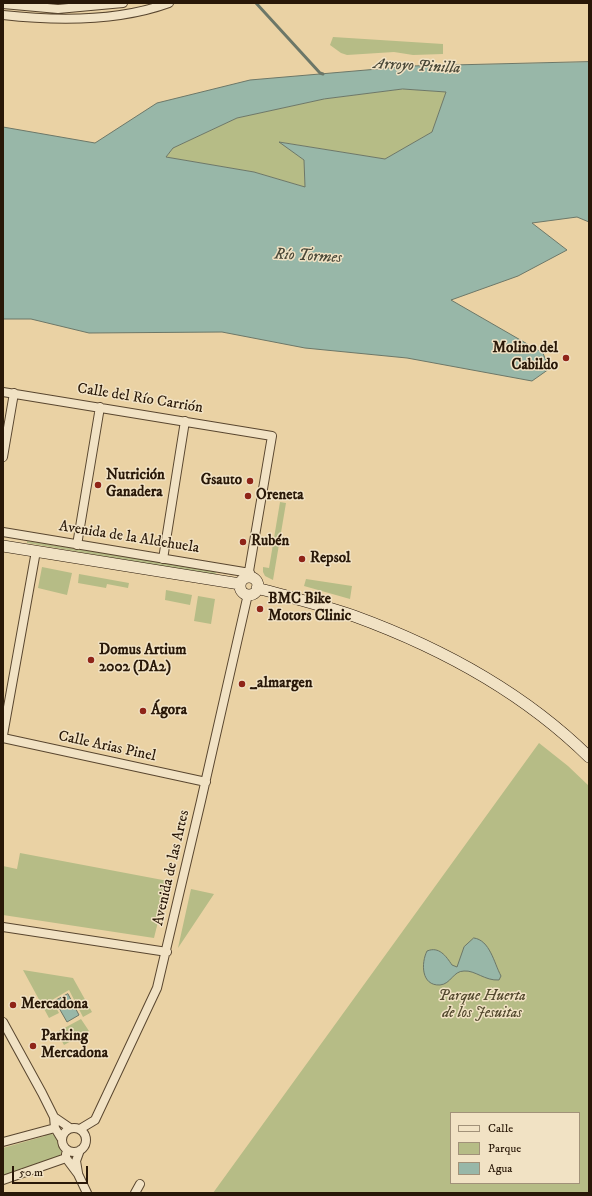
<!DOCTYPE html>
<meta charset="utf-8">
<style>
body{margin:0}
#map{position:relative;width:592px;height:1196px;overflow:hidden;background:#ead2a4;font-family:"IM FELL DW Pica",serif}
canvas{display:block}
.frame{position:absolute;inset:0;border:4px solid #291808;pointer-events:none}
.legend{position:absolute;left:450px;top:1112px;width:130px;height:72px;box-sizing:border-box;background:#f1e2c4;border:1px solid #a19179;margin:0;padding:5px 7px;list-style:none;font-size:12px;color:#291808}
.legend li{display:flex;align-items:center;gap:8px;height:20px}
.legend b{width:20px;border:1px solid #a19179}
.scale{position:absolute;left:12px;top:1166px;width:76px;height:18px;box-sizing:border-box;border:2px solid #291808;border-top:0;padding-left:5px;font-size:12px;line-height:14px;white-space:nowrap;color:#291808;-webkit-text-stroke:3px #f1e2c4;paint-order:stroke}
</style>
<div id="map">
<canvas width="592" height="1196"></canvas>
<div class="frame"></div>
<ul class="legend">
<li><b style="height:5px;background:#f1e2c4"></b>Calle</li>
<li><b style="height:11px;background:#b6bc86"></b>Parque</li>
<li><b style="height:11px;background:#98b7a8"></b>Agua</li>
</ul>
<div class="scale">50 m</div>
</div>
<script>
const ctx = document.querySelector('canvas').getContext('2d');
ctx.lineJoin = 'round';
function fillPath(path, color) { ctx.fillStyle = color; ctx.fill(path, 'evenodd'); }
function strokePath(path, color, width, dash) { ctx.strokeStyle = color; ctx.lineWidth = width; ctx.lineCap = dash ? 'butt' : 'round'; ctx.setLineDash(dash || []); ctx.stroke(path); }
function label(font, color, halo, rows, align = 'center') {
  ctx.font = font + ' "IM FELL DW Pica",serif'; ctx.lineWidth = 3; ctx.setLineDash([]); ctx.textBaseline = 'middle'; ctx.strokeStyle = halo; ctx.fillStyle = color; for (const [text, x, y, turn = 0] of rows) {
    ctx.save(); ctx.translate(x, y); ctx.rotate((+turn || 0) * Math.PI / 180); ctx.textAlign = isNaN(turn) ? turn : align; if (halo) ctx.strokeText(text, 0, 0); ctx.fillText(text, 0, 0); ctx.restore();
  }
}
fillPath(new Path2D(`
 M 333,37 L 443,44 L 443,54 L 413,55 L 394,52 L 347,55 L 341,53 L 330,45 Z
 M 403,89 L 446,92 L 432,132 L 385,159 L 280,142 L 304,160 L 305,187 L 254,172 L 166,157 L 173,148 L 237,118 L 324,99 Z
 M 280,502 L 286,503 L 273,580 L 265,576 L 263,572 L 263,567 L 269,568 Z
 M 27,541 L 214,571 L 217,573 L 213,575 L 27,543 Z
 M 42,567 L 72,573 L 67,595 L 38,588 Z
 M 79,574 L 129,583 L 128,588 L 107,584 L 106,588 L 78,583 Z
 M 306,579 L 352,586 L 350,599 L 304,586 Z
 M 166,590 L 192,595 L 190,605 L 165,600 Z
 M 198,596 L 215,599 L 211,624 L 194,621 Z
 M 539,743 L 568,766 L 589,786 L 589,1193 L 213,1193 ZM 451,1113 L 579,1113 L 579,1183 L 451,1183 Z
 M 20,853 L 168,881 L 154,938 L 3,915 L 3,866 L 17,869 Z
 M 191,889 L 214,894 L 178,948 Z
 M 23,970 L 73,978 L 92,1012 L 83,1017 L 69,990 L 52,1000 L 59,1013 L 49,1018 Z
 M 81,1019 L 89,1031 L 64,1045 L 57,1032 Z
 M 45,1133 C 57,1132 58,1141 62,1151 L 59,1158 L 3,1177 L 3,1148 L 45,1136 Z`), '#b6bc86');
const water = new Path2D(`
 M 589,62 L 589,222 L 577,217 L 532,223 L 567,250 L 518,276 L 451,300 L 543,353 L 549,369 L 532,381 L 407,358 L 305,348 L 222,332 L 89,333 L 31,319 L 3,319 L 3,127 L 95,143 L 157,103 L 250,80 L 413,66 ZM 403,89 L 446,92 L 432,132 L 385,159 L 279,142 L 304,160 L 305,187 L 254,172 L 166,157 L 173,148 L 237,118 L 324,99 Z
 M 474,938 C 490,940 494,963 501,976 L 499,980 C 485,981 475,970 464,971 C 453,971 451,984 440,985 C 421,986 421,963 427,951 C 439,946 446,956 452,965 L 457,967 L 464,947 Z
 M 68,994 L 79,1015 L 67,1022 L 55,1001 Z`);
fillPath(water, '#98b7a8');
strokePath(water, '#6c7768', 1);
strokePath(new Path2D(`
 M 256,3 L 320,73 L 323,74`), '#6c7768', 3);
const street = new Path2D(`
 M 3,4 L 58,9 L 123,3
 M 3,15 C 57,21 117,22 169,3
 M 3,392 L 272,436 L 248,577
 M 3,457 L 14,393
 M 3,532 L 250,573
 M 77,545 L 100,407
 M 163,559 L 185,421
 M 3,735 L 36,551
 M 3,738 L 206,782
 M 3,927 L 167,952
 M 3,1022 L 42,1093 L 54,1117 L 55,1128 L 61,1138
 M 54,1117 L 70,1128
 M62 1140a12 12 0 1 1 24 0a12 12 0 1 1-24 0Z
 M 80,1129 L 95,1120 L 157,988 L 201,801 L 248,594
 M 3,1142 L 55,1128
 M 66,1154 L 66,1158 L 78,1174 L 87,1193
 M 78,1173 L 76,1161 L 80,1150
 M 3,1180 L 66,1158
 M 135,1193 L 140,1184`);
const secondary = new Path2D(`
 M 3,546 L 240,584
 M240 586a9 9 0 1 1 18 0a9 9 0 1 1-18 0Z
 M 257,588 C 289,597 322,605 354,616 C 439,647 524,693 589,757`);
strokePath(street, '#59462f', 10);
strokePath(secondary, '#291808', 12);
strokePath(street, '#f1e2c4', 8);
strokePath(secondary, '#f1e2c4', 11);
for (const [x, y, r, color] of [
 [566,358,4,"#8f2418"],
 [250,481,4,"#8f2418"],
 [98,485,4,"#8f2418"],
 [248,496,4,"#8f2418"],
 [243,542,4,"#8f2418"],
 [302,559,4,"#8f2418"],
 [260,609,4,"#8f2418"],
 [91,660,4,"#8f2418"],
 [242,684,4,"#8f2418"],
 [143,711,4,"#8f2418"],
 [13,1005,4,"#8f2418"],
 [33,1046,4,"#8f2418"]
]) { const dot = new Path2D(); dot.arc(x, y, r, 0, 2 * Math.PI); ctx.fillStyle = color; ctx.fill(dot); strokePath(dot, '#f1e2c4', 1.5); }
label('bold 15px', '#291808', '#f1e2c4', [
 ["Molino del",558,349,"right"],
 ["Cabildo",558,366,"right"],
 ["Nutrición",106,476],
 ["Ganadera",106,493],
 ["Gsauto",242,481,"right"],
 ["Oreneta",256,496],
 ["Rubén",251,542],
 ["Repsol",310,559],
 ["BMC Bike",268,600],
 ["Motors Clinic",268,617],
 ["Domus Artium",99,651],
 ["2002 (DA2)",99,668],
 ["_almargen",250,684],
 ["Ágora",151,711],
 ["Mercadona",21,1005],
 ["Parking",41,1037],
 ["Mercadona",41,1054]
], 'left');
label('15px', '#291808', '#f1e2c4', [
 ["Calle del Río Carrión",140,399,9],
 ["Avenida de la Aldehuela",129,538,9],
 ["Calle Arias Pinel",107,747,12],
 ["Avenida de las Artes",172,868,-77]
]);
label('italic 15px', '#53492e', '#f1e2c4', [
 ["Parque Huerta",482,997],
 ["de los Jesuitas",482,1014]
]);
label('italic 16px', '#4a4838', '#f1e2c4', [
 ["Arroyo Pinilla",417,67,3],
 ["Río Tormes",308,257,3]
]);
</script>
